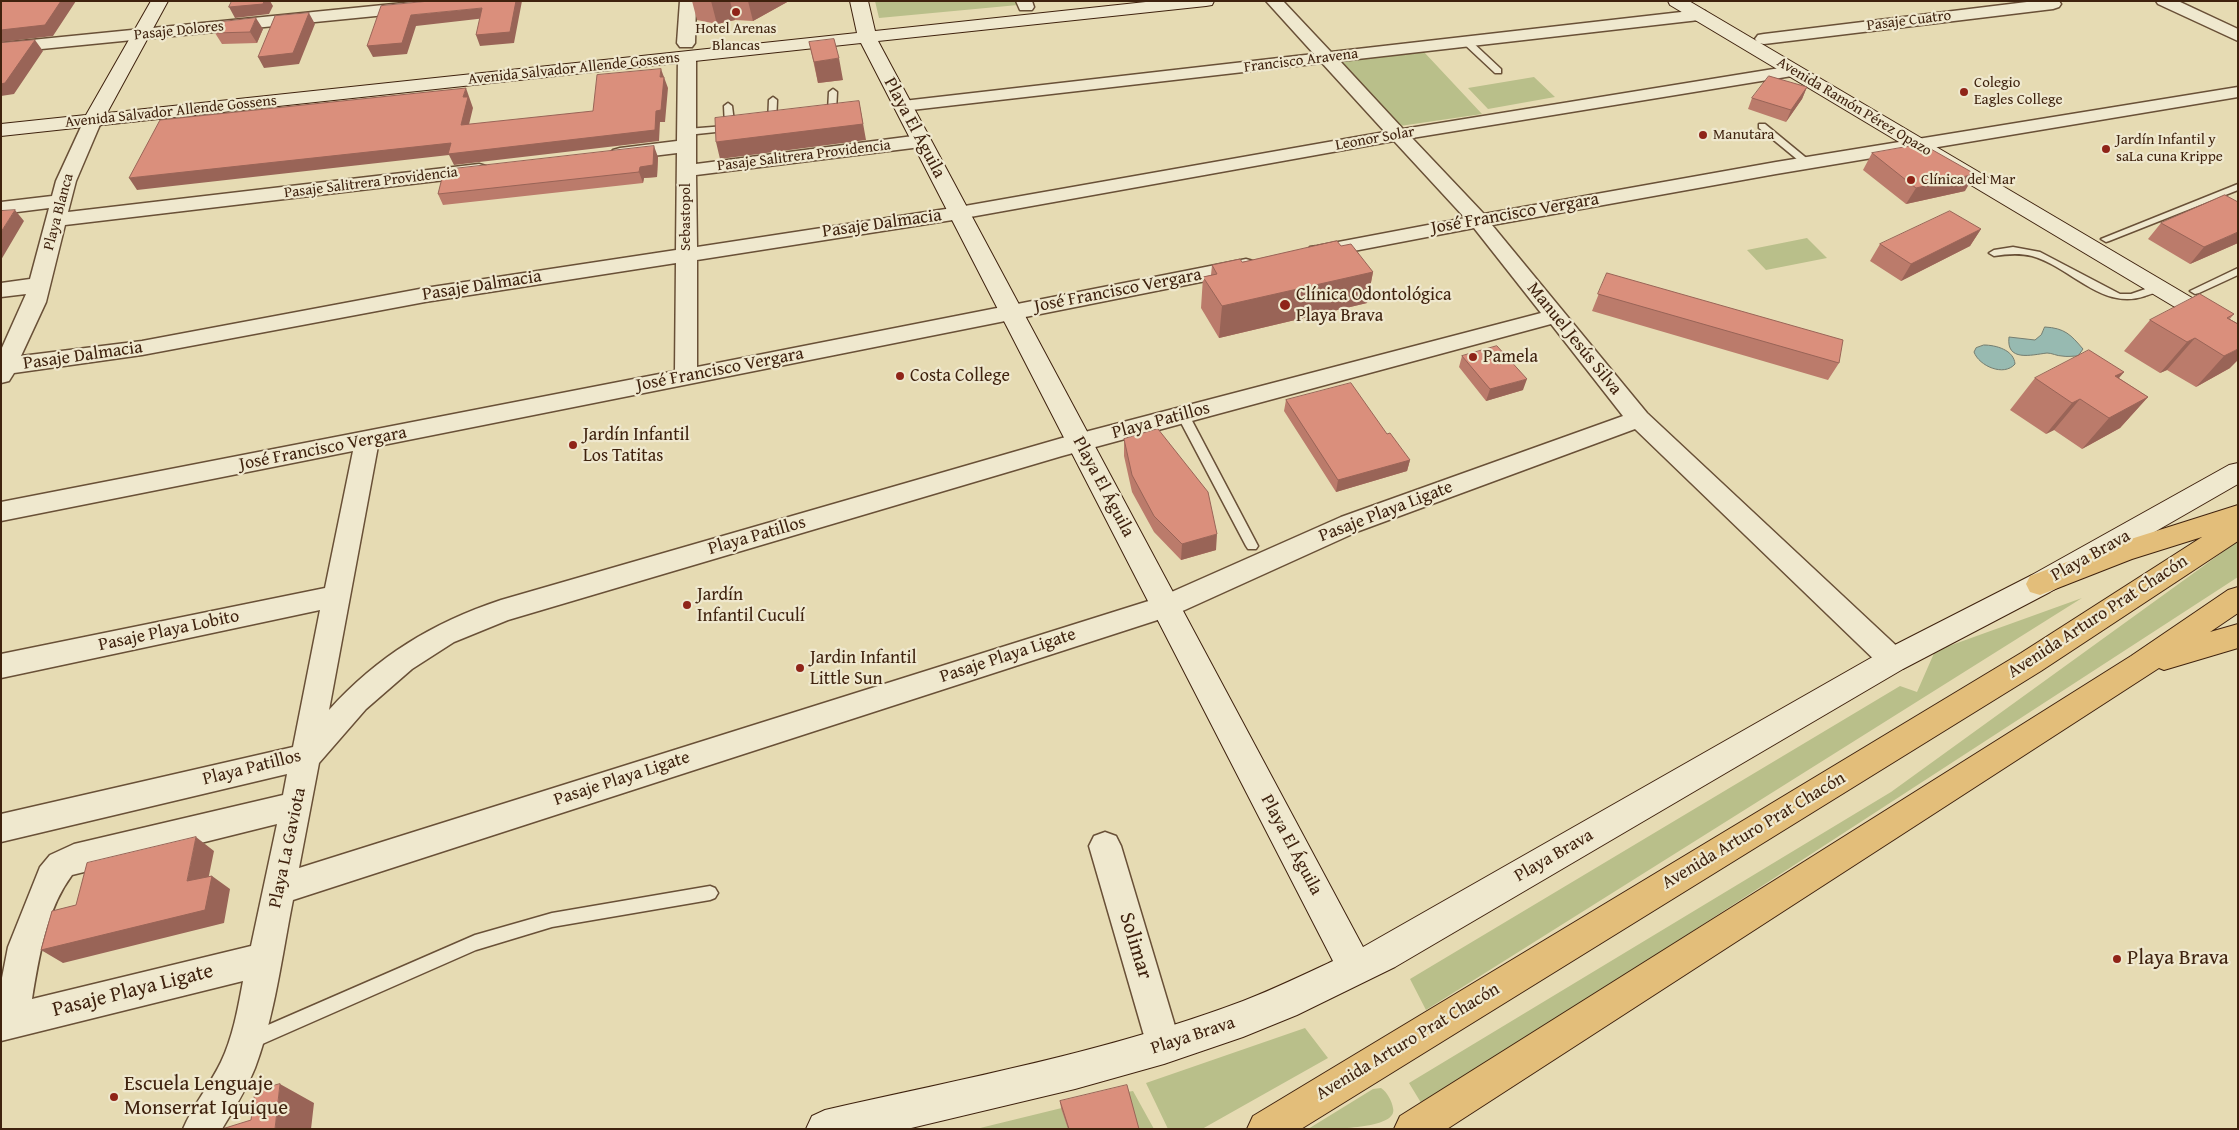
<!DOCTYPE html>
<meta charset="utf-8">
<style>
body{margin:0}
#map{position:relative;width:2239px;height:1130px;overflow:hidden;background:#e6dbb3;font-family:"Gentium Book Plus",serif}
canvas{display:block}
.frame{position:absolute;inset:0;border:2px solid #3f220e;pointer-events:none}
</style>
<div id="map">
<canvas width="2239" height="1130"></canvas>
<div class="frame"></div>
</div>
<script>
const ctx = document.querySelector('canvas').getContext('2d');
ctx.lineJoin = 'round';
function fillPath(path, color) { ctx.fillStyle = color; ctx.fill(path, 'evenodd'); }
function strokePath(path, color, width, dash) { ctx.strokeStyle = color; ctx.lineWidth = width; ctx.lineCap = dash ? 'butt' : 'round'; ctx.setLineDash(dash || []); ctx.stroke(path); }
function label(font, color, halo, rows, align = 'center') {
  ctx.font = font + ' "Gentium Book Plus",serif'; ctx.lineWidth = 4.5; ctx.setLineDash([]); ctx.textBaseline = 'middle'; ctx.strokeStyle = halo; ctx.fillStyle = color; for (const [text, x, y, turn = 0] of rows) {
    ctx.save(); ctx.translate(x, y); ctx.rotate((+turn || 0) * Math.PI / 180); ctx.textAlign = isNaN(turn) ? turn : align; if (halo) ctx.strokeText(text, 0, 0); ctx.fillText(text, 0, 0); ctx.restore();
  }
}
fillPath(new Path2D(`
 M 875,1 L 1017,1 L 1018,5 L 879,18 Z
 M 1424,52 L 1482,114 L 1400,126 L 1338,61 Z
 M 1534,77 L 1555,97 L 1488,109 L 1468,88 Z
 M 1807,238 L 1827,258 L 1766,270 L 1747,250 Z
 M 2238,541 L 2238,577 L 1423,1106 L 1409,1083 L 1891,792 Z
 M 2082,598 L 1426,1010 L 1410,979 L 1900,686 L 1917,692 L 1935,651 Z
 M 1305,1028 L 1328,1058 L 1202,1129 L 1168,1129 L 1146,1083 Z
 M 1381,1088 C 1387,1092 1392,1101 1393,1108 C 1399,1130 1326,1129 1308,1129 L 1373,1089 Z
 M 1133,1091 L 1154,1129 L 976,1129 L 1127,1092 Z`), '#b9bf8a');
const water = new Path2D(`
 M 2045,327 C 2065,328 2071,335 2083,349 L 2078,356 C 2073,356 2067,357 2062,356 C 2057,356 2052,353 2047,353 C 2031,355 2006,362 2009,337 L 2035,340 L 2041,335 Z
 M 1984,345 C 1996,345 2014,350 2015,364 C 2004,377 1979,366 1974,352 L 1976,348 Z`);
fillPath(water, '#97bab1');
strokePath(water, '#747d70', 1);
const lane = new Path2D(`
 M 1464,40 L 1470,40 L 1501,69 L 1501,73 L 1495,73 L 1464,44 Z
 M 833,89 L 837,92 L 836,112 L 829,118 L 823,118 L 823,114 L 828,111 L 829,92 Z
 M 773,97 L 777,100 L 776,124 L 772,127 L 768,124 L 769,100 Z
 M 728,103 L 732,106 L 735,130 L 687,135 L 683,132 L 687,129 L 725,126 L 724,106 Z
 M 1759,124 L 1765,124 L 1810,161 L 1810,165 L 1804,165 L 1759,128 Z
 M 2238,184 L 2238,190 L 2109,241 L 2106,242 L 2101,239 Z
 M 2013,247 L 2040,252 L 2120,294 L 2131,294 L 2157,285 L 2162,288 C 2158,292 2151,294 2145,296 C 2102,311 2071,267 2032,256 C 2019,253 2007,254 1994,256 L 1989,253 L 1994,250 Z
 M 2238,268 L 2238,275 L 2199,293 L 2195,294 L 2190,291 Z
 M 1183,411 L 1189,415 L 1258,546 L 1256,549 L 1248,549 L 1246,546 L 1177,415 Z
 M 710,886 L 715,888 L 718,893 L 715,898 L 710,900 L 552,927 L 476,950 L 251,1049 L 245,1047 L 243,1041 L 245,1035 L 475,935 L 552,913 Z`);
const street = new Path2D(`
 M 424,1 L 485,1 L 483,4 L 477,6 L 1,53 L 1,43 Z
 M 680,1 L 696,1 L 695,43 L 692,47 L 680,47 L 677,43 Z
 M 1016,1 L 1032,1 L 1034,7 L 1032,10 L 1020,10 Z
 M 1266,1 L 1283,1 L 1331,52 L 1699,10 L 1705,11 L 1707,15 L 1705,19 L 1699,20 L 1340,61 L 1403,129 L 1792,66 L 1798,67 L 1801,71 L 1798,75 L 1792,76 L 1412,138 L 1484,214 L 1776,162 L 2238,87 L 2238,97 L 1776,174 L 1492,225 L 1647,413 L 1903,652 L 1907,660 L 1903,668 L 1893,672 L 1883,668 L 1635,429 L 1359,531 L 1176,614 L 293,900 C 282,955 275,1015 255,1068 C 246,1090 234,1109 222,1129 L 183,1129 C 193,1105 210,1085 221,1062 C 233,1037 238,1008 243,981 L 1,1041 L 1,983 L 8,947 L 40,867 L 50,855 L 74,844 L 283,795 L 287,774 L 1,842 L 1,814 L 293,747 L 320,610 L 1,678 L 1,654 L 325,588 L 353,451 L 1,521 L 1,502 L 675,371 L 676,263 L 425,302 L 142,355 L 14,373 L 9,381 L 1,383 L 1,350 L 26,294 L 1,297 L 1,283 L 30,279 L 49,208 L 1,214 L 1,202 L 52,196 L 56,181 L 86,116 L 93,114 L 100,116 L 102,120 L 76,181 L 68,212 L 479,164 L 486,166 L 489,170 L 486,174 L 479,176 L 65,225 L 46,302 L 21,356 L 142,341 L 425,288 L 676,250 L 677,153 L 620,160 L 613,158 L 610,154 L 613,150 L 620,148 L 677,141 L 678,57 L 681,53 L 693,53 L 696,57 L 696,164 L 921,135 L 928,137 L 930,141 L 928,145 L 921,147 L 696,175 L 697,247 L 959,207 L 1385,132 L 1322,63 L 903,111 L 897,110 L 894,106 L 897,102 L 903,101 L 1314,54 ZM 1394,141 L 1465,218 L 1317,246 L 1310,247 L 1307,252 L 1310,257 L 1317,258 L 1474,228 L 1541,313 L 1062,438 L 501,600 C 432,623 378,656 329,710 L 378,446 L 1246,273 L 1253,271 L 1257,266 L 1253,261 L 1246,259 L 697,367 L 697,260 L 959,219 ZM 1551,324 L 1623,416 L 1341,517 L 1158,598 L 299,868 L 319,763 L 366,709 L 412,669 L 454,642 L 508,620 L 1062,456 ZM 277,824 L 251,946 L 32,999 C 39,957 46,910 72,875 Z
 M 2035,1 L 2059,1 L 2061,4 L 2059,7 L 2053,9 L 1764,44 L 1758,43 L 1755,39 L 1758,35 L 1764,34 Z
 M 2156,1 L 2178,1 L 2238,29 L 2238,41 L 2158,4 Z
 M 1105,832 L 1116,836 L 1121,846 L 1181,1046 L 1176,1058 L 1164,1063 L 1152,1058 L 1147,1046 L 1089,846 L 1094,836 Z`);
const secondary = new Path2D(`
 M 151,1 L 168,1 L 107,113 L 857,33 L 850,1 L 868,1 L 875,31 L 1155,1 L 1214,1 L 1212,5 L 1206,6 L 878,41 L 1363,947 L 1883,651 L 2030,576 L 2229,465 L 2238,463 L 2238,484 L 2050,592 L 1903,669 L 1395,967 L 1297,1015 L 1243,1037 L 1164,1064 L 1075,1089 L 907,1129 L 806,1129 L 812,1116 L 825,1110 C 965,1078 1108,1052 1243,1001 C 1274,989 1303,975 1333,961 L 861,43 L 1,136 L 1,124 L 86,115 Z
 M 1668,1 L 1689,1 L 2238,325 L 2238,343 L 2230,340 L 1670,5 Z`);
const primary = new Path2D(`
 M 2238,505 L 2238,541 L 2041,671 L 1301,1129 L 1247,1129 L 1253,1116 L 2021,653 L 2202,537 L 2132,559 L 2040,595 L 2030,592 L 2026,584 L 2030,576 L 2112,545 Z
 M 2238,587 L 2238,613 L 2210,632 L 2238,624 L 2238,648 L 2164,670 L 2159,668 L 1447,1129 L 1394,1129 L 1400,1116 L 2131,656 L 2228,590 Z`);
strokePath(lane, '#695037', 3);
strokePath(street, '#695037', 3);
strokePath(secondary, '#3f220e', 2);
strokePath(primary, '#3f220e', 2);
fillPath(lane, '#efe8ce');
fillPath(street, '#efe8ce');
fillPath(secondary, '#efe8ce');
fillPath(primary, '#e3be7a');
fillPath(new Path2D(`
 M 692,1 L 789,1 L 753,21 L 735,20 L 717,24 L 697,20 Z
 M 263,29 L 257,43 L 222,44 L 215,33 Z
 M 809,42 L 843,80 L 818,83 Z
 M 1807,87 L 1802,99 L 1786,122 L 1748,109 L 1752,98 Z
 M 1872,153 L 1965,191 L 1906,204 L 1863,170 Z
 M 658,157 L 657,177 L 644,178 L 643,183 L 443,205 L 438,194 Z
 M 2161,223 L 2238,243 L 2190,264 L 2148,239 Z
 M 1981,229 L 1970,246 L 1901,281 L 1870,261 L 1880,244 Z
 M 1341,246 L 1373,272 L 1367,303 L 1219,338 L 1201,308 L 1203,277 L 1211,275 L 1212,265 L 1242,262 Z
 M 1607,273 L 1839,363 L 1828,380 L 1592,311 Z
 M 2234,314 L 2229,320 L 2230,368 L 2196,387 L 2167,370 L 2160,373 L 2124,351 L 2150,320 Z
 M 1462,356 L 1523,390 L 1486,401 L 1459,367 Z
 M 2124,372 L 2119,378 L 2148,397 L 2120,428 L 2082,449 L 2054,430 L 2046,434 L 2010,410 L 2035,378 Z
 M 1286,400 L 1410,460 L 1407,471 L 1336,492 L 1284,411 Z
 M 1124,439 L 1216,550 L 1181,560 L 1154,532 L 1132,492 L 1124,456 Z
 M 1060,1101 L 1139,1129 L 1068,1129 L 1061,1108 Z`), '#bb7b6b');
fillPath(new Path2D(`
 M 61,1 L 76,1 L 53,36 L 1,42 L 1,30 Z
 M 264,1 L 270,1 L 273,6 L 269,14 L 235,18 L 229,7 Z
 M 516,1 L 522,1 L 514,43 L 480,46 L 476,35 Z
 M 711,1 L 730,1 L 735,20 L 717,24 Z
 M 748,1 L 789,1 L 753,21 Z
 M 482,8 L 486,18 L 416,26 L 407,54 L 373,57 L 367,46 L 411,15 Z
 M 309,13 L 315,24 L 299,64 L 264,68 L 258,57 Z
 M 256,18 L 263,29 L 257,43 L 250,32 Z
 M 35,40 L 43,51 L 14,94 L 1,96 L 1,84 Z
 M 839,58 L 843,80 L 818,83 L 814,62 Z
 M 661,69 L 668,88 L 665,122 L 660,122 L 659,141 L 454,165 L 449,155 L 137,190 L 129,178 L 656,111 Z
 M 1807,87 L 1802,99 L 1786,122 L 1791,110 Z
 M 466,88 L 473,108 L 466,137 L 461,125 L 463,97 Z
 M 859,101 L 866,140 L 720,159 L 716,142 Z
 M 654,146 L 658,157 L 657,177 L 644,178 L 643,183 L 639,172 L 640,167 Z
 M 1975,174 L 1965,191 L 1906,204 L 1916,188 Z
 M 15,210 L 24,221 L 1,260 L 1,232 Z
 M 1981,229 L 1970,246 L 1901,281 L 1911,264 Z
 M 2238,232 L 2238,243 L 2190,264 L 2204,247 Z
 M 1373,272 L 1367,303 L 1219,338 L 1222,306 Z
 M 2195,338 L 2167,370 L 2160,373 L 2187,342 Z
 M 2238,349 L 2238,360 L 2230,368 L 2196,387 L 2224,356 Z
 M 2124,372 L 2097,403 L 2115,376 Z
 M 1527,379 L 1523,390 L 1486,401 L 1490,389 Z
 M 2148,397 L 2120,428 L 2082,449 L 2109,418 Z
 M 2080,399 L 2054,430 L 2046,434 L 2072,403 Z
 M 1410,460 L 1407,471 L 1336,492 L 1338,480 Z
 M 1217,534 L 1216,550 L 1181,560 L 1182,544 Z
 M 196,837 L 214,851 L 205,895 L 187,881 Z
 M 212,876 L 230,889 L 224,923 L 63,963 L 41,950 Z
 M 280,1084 L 314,1103 L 311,1129 L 275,1129 Z`), '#996457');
const building = new Path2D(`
 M 1,1 L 61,1 L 45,25 L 1,30 Z
 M 232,1 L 264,1 L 263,4 L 229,7 Z
 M 430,1 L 516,1 L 510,32 L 476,35 L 482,8 L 411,15 L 402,43 L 367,46 L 381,6 Z
 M 309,13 L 293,53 L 258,57 L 275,16 Z
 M 256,18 L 250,32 L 215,33 L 221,22 Z
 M 834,39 L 839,58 L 814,62 L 809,42 Z
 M 35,40 L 5,83 L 1,84 L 1,43 Z
 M 661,69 L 660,77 L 664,77 L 661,110 L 656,111 L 655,130 L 448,154 L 451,143 L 129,178 L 160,120 L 466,88 L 463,97 L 468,97 L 461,125 L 593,111 L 597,75 Z
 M 1769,76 L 1807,87 L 1791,110 L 1752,98 Z
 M 859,101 L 863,124 L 716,142 L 715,118 Z
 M 1922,144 L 1975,174 L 1916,188 L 1872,153 Z
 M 654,146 L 653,165 L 640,167 L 639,172 L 438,194 L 444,170 Z
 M 2225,195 L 2238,202 L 2238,232 L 2204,247 L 2161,223 Z
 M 15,210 L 1,232 L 1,211 Z
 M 1950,211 L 1981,229 L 1911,264 L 1880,244 Z
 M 1337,241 L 1341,246 L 1351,244 L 1373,272 L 1222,306 L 1203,277 L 1217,274 L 1212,265 L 1240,259 L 1242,262 Z
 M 1607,273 L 1843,340 L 1839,363 L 1598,294 Z
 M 2200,294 L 2234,314 L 2227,318 L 2238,324 L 2238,349 L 2224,356 L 2195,338 L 2187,342 L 2150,320 Z
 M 1497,346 L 1527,379 L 1490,389 L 1462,356 Z
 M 2089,350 L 2124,372 L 2115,376 L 2148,397 L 2109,418 L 2080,399 L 2072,403 L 2035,378 Z
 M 1351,383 L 1387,434 L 1390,433 L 1410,460 L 1338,480 L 1286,400 Z
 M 1158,429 L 1208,492 L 1217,534 L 1182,544 L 1154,516 L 1132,475 L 1124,439 Z
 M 196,837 L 187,881 L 212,876 L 205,910 L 41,950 L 52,911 L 76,905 L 87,863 Z
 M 280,1084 L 275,1129 L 222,1129 L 251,1120 L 255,1091 Z
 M 1127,1085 L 1139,1129 L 1069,1129 L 1060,1101 Z`);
fillPath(building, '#da8f7c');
strokePath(building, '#996457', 1);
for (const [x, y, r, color] of [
 [736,12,5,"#8f2418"],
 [1964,92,5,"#8f2418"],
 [1703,135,5,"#8f2418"],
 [2106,149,5,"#8f2418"],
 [1911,180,5,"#8f2418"],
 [1285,305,6,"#8f2418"],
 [1473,357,5,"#8f2418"],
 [900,376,5,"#8f2418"],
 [573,445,5,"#8f2418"],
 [687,605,5,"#8f2418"],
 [800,668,5,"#8f2418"],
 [2117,959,5,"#8f2418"],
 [114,1097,5,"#8f2418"]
]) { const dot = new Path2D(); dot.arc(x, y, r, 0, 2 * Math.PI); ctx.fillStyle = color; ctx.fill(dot); strokePath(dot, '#efe8ce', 2); }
label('15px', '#3f220e', '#efe8ce', [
 ["Pasaje Cuatro",1909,21,-7],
 ["Pasaje Dolores",179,31,-6],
 ["Francisco Aravena",1301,61,-7],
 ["Avenida Salvador Allende Gossens",574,69,-6],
 ["Avenida Ramón Pérez Opazo",1854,107,31],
 ["Avenida Salvador Allende Gossens",171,112,-6],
 ["Leonor Solar",1375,139,-10],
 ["Pasaje Salitrera Providencia",804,156,-7],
 ["Pasaje Salitrera Providencia",371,183,-7],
 ["Playa Blanca",59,212,-75],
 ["Sebastopol",686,217,-90]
]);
label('15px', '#3f220e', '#efe8ce', [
 ["Hotel Arenas",736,29,"center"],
 ["Blancas",736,46,"center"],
 ["Colegio",1974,83],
 ["Eagles College",1974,100],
 ["Manutara",1713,135],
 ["Jardín Infantil y",2116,140],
 ["saLa cuna Krippe",2116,157],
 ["Clínica del Mar",1921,180]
], 'left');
label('18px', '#3f220e', '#efe8ce', [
 ["Playa El Águila",914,128,62],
 ["José Francisco Vergara",1515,214,-10],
 ["Pasaje Dalmacia",882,224,-8],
 ["Pasaje Dalmacia",482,286,-9],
 ["José Francisco Vergara",1118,291,-11],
 ["Manuel Jesús Silva",1574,339,51],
 ["Pasaje Dalmacia",83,356,-8],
 ["José Francisco Vergara",720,370,-11],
 ["Playa Patillos",1161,421,-15],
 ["José Francisco Vergara",323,449,-11],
 ["Playa El Águila",1103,487,62],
 ["Pasaje Playa Ligate",1386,512,-21],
 ["Playa Patillos",757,536,-16],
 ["Playa Brava",2091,556,-29],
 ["Avenida Arturo Prat Chacón",2098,617,-33],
 ["Pasaje Playa Lobito",169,631,-12],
 ["Pasaje Playa Ligate",1008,656,-18],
 ["Playa Patillos",252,768,-14],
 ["Pasaje Playa Ligate",622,779,-18],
 ["Avenida Arturo Prat Chacón",1754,831,-31],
 ["Playa El Águila",1291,845,62],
 ["Playa La Gaviota",288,848,-78],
 ["Playa Brava",1554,856,-30],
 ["Playa Brava",1193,1036,-18],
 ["Avenida Arturo Prat Chacón",1408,1042,-31]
]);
label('18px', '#3f220e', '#efe8ce', [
 ["Clínica Odontológica",1296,295],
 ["Playa Brava",1296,316],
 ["Pamela",1483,357],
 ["Costa College",910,376],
 ["Jardín Infantil",583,435],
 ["Los Tatitas",583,456],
 ["Jardín",697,595],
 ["Infantil Cuculí",697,616],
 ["Jardin Infantil",810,658],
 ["Little Sun",810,679]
], 'left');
label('21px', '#3f220e', '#efe8ce', [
 ["Solimar",1135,946,73],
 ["Pasaje Playa Ligate",133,991,-14]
]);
label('21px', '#3f220e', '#efe8ce', [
 ["Playa Brava",2127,959],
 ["Escuela Lenguaje",124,1085],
 ["Monserrat Iquique",124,1109]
], 'left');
</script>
